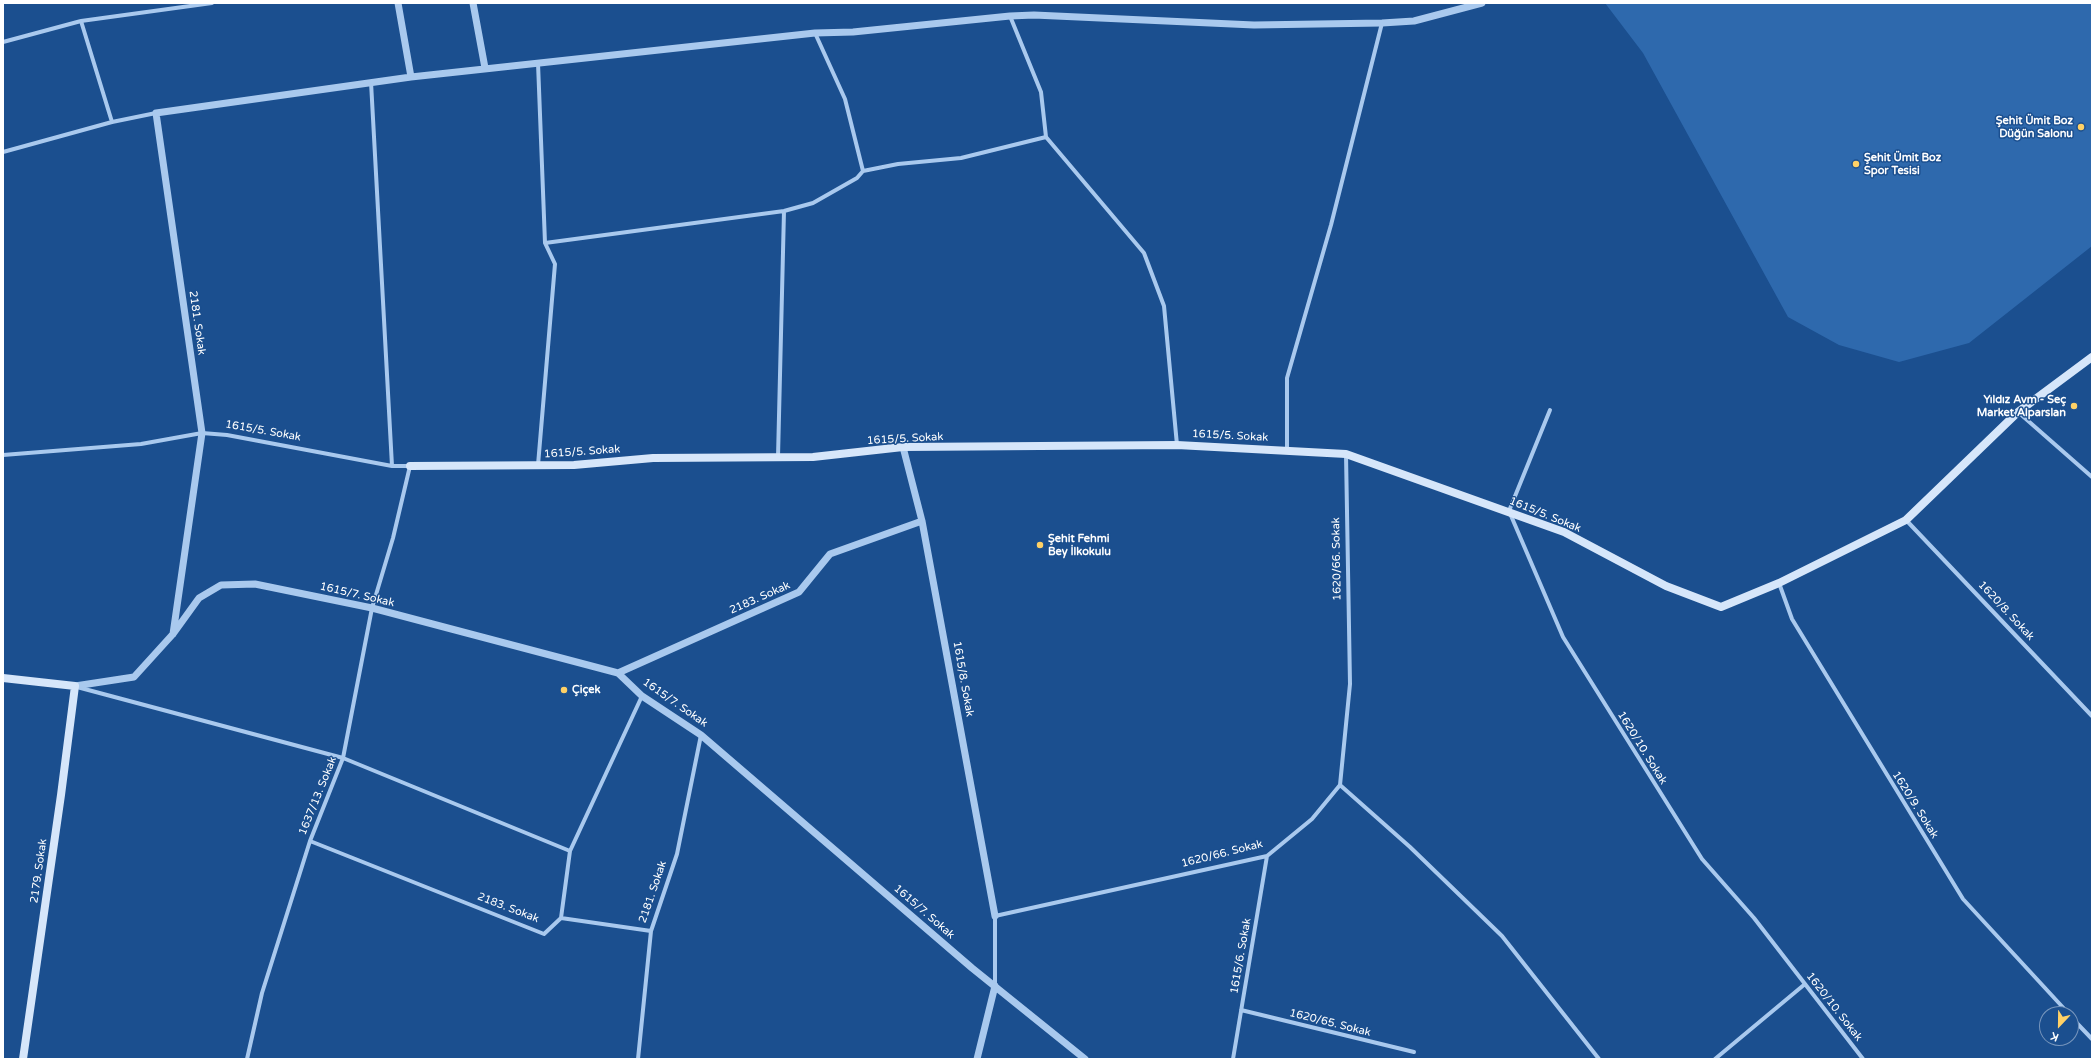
<!DOCTYPE html>
<meta charset="utf-8">
<style>
body{margin:0}
#map{position:relative;width:2095px;height:1062px;overflow:hidden;background:#1b4f8f;font-family:"Varela Round",sans-serif}
canvas{display:block}
.frame{position:absolute;inset:0;border:4px solid #fff;pointer-events:none}
.north{position:absolute;left:2039px;top:1006px;width:40px;height:40px;box-sizing:border-box;background:#1b4f8f;border:1px solid #7695bc;border-radius:50%;rotate:202deg;font-size:11px;font-weight:700;line-height:16px;text-align:center;color:#fff}
.north::after{content:'';display:block;margin:auto;width:14px;height:18px;background:#ffd166;clip-path:polygon(50% 0,100% 100%,50% 72%,0 100%)}
</style>
<div id="map">
<canvas width="2095" height="1062"></canvas>
<div class="frame"></div>
<div class="north">K</div>
</div>
<script>
const ctx = document.querySelector('canvas').getContext('2d');
ctx.lineJoin = 'round';
function fillPath(path, color) { ctx.fillStyle = color; ctx.fill(path, 'evenodd'); }
function strokePath(path, color, width, dash) { ctx.strokeStyle = color; ctx.lineWidth = width; ctx.lineCap = dash ? 'butt' : 'round'; ctx.setLineDash(dash || []); ctx.stroke(path); }
function label(font, color, halo, rows, align = 'center') {
  ctx.font = font + ' "Varela Round",sans-serif'; ctx.lineWidth = 3; ctx.setLineDash([]); ctx.textBaseline = 'middle'; ctx.strokeStyle = halo; ctx.fillStyle = color; for (const [text, x, y, turn = 0] of rows) {
    ctx.save(); ctx.translate(x, y); ctx.rotate((+turn || 0) * Math.PI / 180); ctx.textAlign = isNaN(turn) ? turn : align; if (halo) ctx.strokeText(text, 0, 0); ctx.fillText(text, 0, 0); ctx.restore();
  }
}
fillPath(new Path2D(`
 M 1605,3 L 2092,3 L 2092,246 L 1969,343 L 1899,362 L 1839,345 L 1788,317 L 1643,53 Z`), '#2e69ad');
strokePath(new Path2D(`
 M 1010,16 L 1041,92 L 1046,137 L 1144,253 L 1164,306 L 1177,445
 M 81,21 L 112,122
 M 815,33 L 845,99 L 863,171
 M 3,42 L 81,21 L 212,3
 M 371,82 L 392,466
 M 3,152 L 112,122 L 156,113
 M 545,243 L 784,211 L 813,203 L 857,178 L 863,171 L 898,164 L 961,158 L 1046,137
 M 1550,410 L 1509,511 L 1563,637 L 1702,859 L 1754,918 L 1863,1059
 M 2018,412 L 2092,477
 M 1287,450 L 1287,378 L 1331,225 L 1382,23
 M 3,455 L 141,444 L 202,433 L 227,435 L 392,466 L 410,466 L 393,538 L 372,608 L 343,758 L 310,841 L 262,993 L 247,1059
 M 778,457 L 784,211
 M 538,465 L 555,264 L 545,243 L 538,63
 M 1906,520 L 2092,716
 M 1779,583 L 1792,619 L 1963,899 L 2069,1014
 M 77,687 L 343,758 L 570,851
 M 1340,785 L 1410,847 L 1502,936 L 1599,1059
 M 310,841 L 544,934 L 561,918 L 570,851 L 642,696
 M 561,918 L 651,931
 M 995,986 L 995,916 L 1267,856 L 1312,819 L 1340,785 L 1350,684 L 1346,454
 M 1241,1010 L 1414,1052
 M 2071,1017 L 2092,1039
 M 638,1059 L 651,931 L 677,854 L 701,735
 M 1233,1059 L 1267,856
 M 1715,1059 L 1805,984`), '#a9c9ee', 4);
strokePath(new Path2D(`
 M 398,3 L 411,77
 M 473,3 L 485,68
 M 903,447 L 922,521 L 995,916
 M 173,634 L 202,433 L 156,113 L 411,77 L 815,33 L 853,32 L 1010,16 L 1034,15 L 1254,25 L 1382,23 L 1414,21 L 1482,3
 M 618,673 L 799,592 L 830,554 L 922,521
 M 75,686 L 134,677 L 173,634 L 199,598 L 221,585 L 255,584 L 372,608 L 618,673 L 642,696 L 701,735 L 972,968 L 1085,1059
 M 977,1059 L 995,986`), '#a9c9ee', 7);
strokePath(new Path2D(`
 M 410,466 L 574,465 L 653,458 L 813,457 L 903,447 L 1177,445 L 1346,454 L 1564,532 L 1666,586 L 1721,607 L 1779,583 L 1906,520 L 2018,412 L 2092,357
 M 3,678 L 75,686 L 61,795 L 23,1059`), '#d6e6fa', 8);
for (const [x, y, r, color] of [
 [2081,127,4,"#ffd166"],
 [1856,164,4,"#ffd166"],
 [2074,406,4,"#ffd166"],
 [1040,545,4,"#ffd166"],
 [564,690,4,"#ffd166"]
]) { const dot = new Path2D(); dot.arc(x, y, r, 0, 2 * Math.PI); ctx.fillStyle = color; ctx.fill(dot); strokePath(dot, '#1b4f8f', 1.5); }
label('bold 11px', '#fff', '#1b4f8f', [
 ["Şehit Ümit Boz",2073,121,"right"],
 ["Düğün Salonu",2073,134,"right"],
 ["Şehit Ümit Boz",1864,158],
 ["Spor Tesisi",1864,171],
 ["Yıldız Avm - Seç",2066,400,"right"],
 ["Market Alparslan",2066,413,"right"],
 ["Şehit Fehmi",1048,539],
 ["Bey İlkokulu",1048,552],
 ["Çiçek",572,690]
], 'left');
label('11px', '#fff', '#1b4f8f', [
 ["2181. Sokak",197,323,82],
 ["1615/5. Sokak",263,431,10],
 ["1615/5. Sokak",1230,436,3],
 ["1615/5. Sokak",905,439,-3],
 ["1615/5. Sokak",582,452,-4],
 ["1615/5. Sokak",1545,515,22],
 ["1620/66. Sokak",1337,559,-91],
 ["1615/7. Sokak",357,595,13],
 ["2183. Sokak",760,598,-24],
 ["1620/8. Sokak",2006,611,47],
 ["1615/8. Sokak",963,679,80],
 ["1615/7. Sokak",675,703,35],
 ["1620/10. Sokak",1642,748,58],
 ["1637/13. Sokak",318,796,-68],
 ["1620/9. Sokak",1915,805,58],
 ["1620/66. Sokak",1222,854,-14],
 ["2179. Sokak",39,871,-82],
 ["2181. Sokak",653,892,-71],
 ["2183. Sokak",508,908,21],
 ["1615/7. Sokak",924,912,41],
 ["1615/6. Sokak",1241,956,-80],
 ["1620/10. Sokak",1834,1007,52],
 ["1620/65. Sokak",1330,1023,14]
]);
</script>
